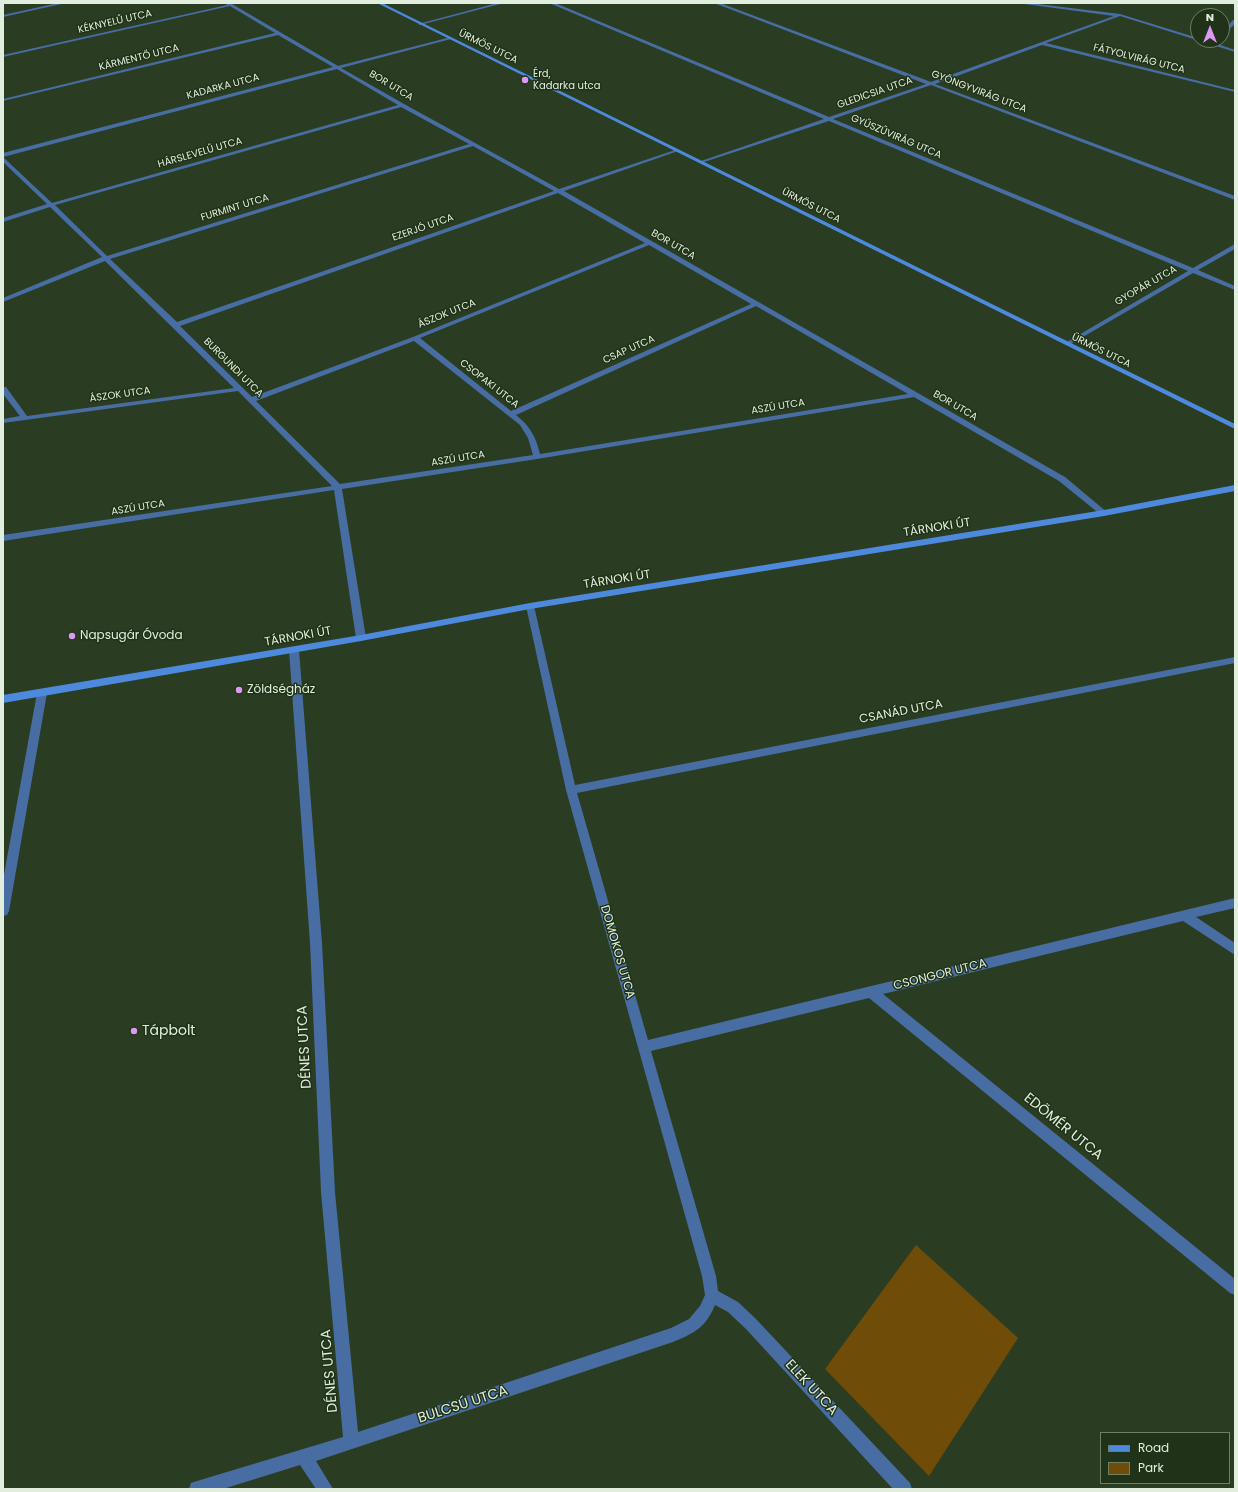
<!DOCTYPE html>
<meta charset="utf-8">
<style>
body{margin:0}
#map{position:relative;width:1238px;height:1492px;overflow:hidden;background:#2a3d22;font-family:Poppins,sans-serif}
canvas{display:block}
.frame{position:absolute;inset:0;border:4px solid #e2eedd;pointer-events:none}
.legend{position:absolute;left:1100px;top:1432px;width:130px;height:52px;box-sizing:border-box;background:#203318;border:1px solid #6e7e67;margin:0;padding:5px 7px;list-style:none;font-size:12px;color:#e2eedd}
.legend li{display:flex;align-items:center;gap:8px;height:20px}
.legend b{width:20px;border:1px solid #6e7e67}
.north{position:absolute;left:1190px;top:8px;width:40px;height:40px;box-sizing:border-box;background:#203318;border:1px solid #6e7e67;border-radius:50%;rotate:0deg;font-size:11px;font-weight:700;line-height:16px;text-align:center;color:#e2eedd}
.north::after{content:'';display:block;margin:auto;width:14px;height:18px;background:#dc99f4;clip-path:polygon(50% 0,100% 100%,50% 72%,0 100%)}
</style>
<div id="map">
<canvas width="1238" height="1492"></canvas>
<div class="frame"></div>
<ul class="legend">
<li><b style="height:5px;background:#4d8ade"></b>Road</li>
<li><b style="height:11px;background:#6f4c08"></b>Park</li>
</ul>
<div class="north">N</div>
</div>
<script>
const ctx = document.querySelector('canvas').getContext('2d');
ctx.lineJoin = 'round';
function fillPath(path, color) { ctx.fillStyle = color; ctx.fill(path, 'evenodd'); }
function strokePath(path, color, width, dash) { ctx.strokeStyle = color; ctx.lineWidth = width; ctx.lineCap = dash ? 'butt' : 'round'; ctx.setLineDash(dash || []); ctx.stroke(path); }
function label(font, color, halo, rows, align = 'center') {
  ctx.font = font + ' Poppins,sans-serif'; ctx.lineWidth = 3; ctx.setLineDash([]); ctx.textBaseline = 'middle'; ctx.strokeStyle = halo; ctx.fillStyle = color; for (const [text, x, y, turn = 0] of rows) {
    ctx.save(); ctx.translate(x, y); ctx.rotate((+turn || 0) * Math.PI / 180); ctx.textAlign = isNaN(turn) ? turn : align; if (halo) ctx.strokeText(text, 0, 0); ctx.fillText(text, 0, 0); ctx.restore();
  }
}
fillPath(new Path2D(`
 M 916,1245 L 1018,1338 L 929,1476 L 825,1369 Z`), '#6f4c08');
fillPath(new Path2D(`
 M 58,3 L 66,3 L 3,17 L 3,15 Z
 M 225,3 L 232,4 L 338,66 L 451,37 L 451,39 L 341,68 L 404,104 L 559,189 L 678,149 L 678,151 L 564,191 L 1065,477 L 1108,513 L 1107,515 L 1101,515 L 1059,481 L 914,397 L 537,459 L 342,489 L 366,638 L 361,641 L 356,638 L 334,490 L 3,541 L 3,535 L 332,486 L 238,391 L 3,423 L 3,419 L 20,416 L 3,394 L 3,387 L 6,387 L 27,416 L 234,388 L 105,261 L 3,302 L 3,298 L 102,257 L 50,207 L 3,222 L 3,218 L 47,204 L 3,162 L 3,157 L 52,203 L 398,105 L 337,69 L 3,157 L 3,153 L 333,67 L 278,35 L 3,101 L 3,99 L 275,33 L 230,6 L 3,57 L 3,55 L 227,5 ZM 401,107 L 469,144 L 107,256 L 55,205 ZM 473,146 L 554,191 L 177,322 L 110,259 ZM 558,193 L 645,243 L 413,337 L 252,397 L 180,326 ZM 649,245 L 751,304 L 511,411 L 420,338 ZM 756,306 L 908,394 L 540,454 C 536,437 530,426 516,415 ZM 414,341 L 520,425 L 528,438 L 533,455 L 340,484 L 256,401 Z
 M 497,3 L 504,3 L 420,25 L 418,24 Z
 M 549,3 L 555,3 L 829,117 L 926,84 L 714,3 L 720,3 L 931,82 L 1114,16 L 1017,3 L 1030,3 L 1120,14 L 1198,38 L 1198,40 L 1206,40 L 1235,50 L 1235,52 L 1120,16 L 1046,43 L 1235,90 L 1235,92 L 1042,45 L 935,84 L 1235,196 L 1235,200 L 931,85 L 833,119 L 1193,268 L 1235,244 L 1235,249 L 1198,270 L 1235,286 L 1235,290 L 1193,273 L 1069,345 L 1065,345 L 1065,343 L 1188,271 L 829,121 L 701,163 L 701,161 L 824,119 Z
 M 1233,20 L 1235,20 L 1235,24 L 1222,36 L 1222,32 Z
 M 530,603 L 534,606 L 575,785 L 1235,657 L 1235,663 L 577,793 L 648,1040 L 1235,898 L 1235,908 L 1196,917 L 1235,943 L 1235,955 L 1183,921 L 883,994 L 1235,1279 L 1235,1295 L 1230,1293 L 869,998 L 651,1051 L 716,1276 L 718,1291 L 738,1302 L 756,1319 L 910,1483 L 912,1489 L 893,1489 L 746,1329 L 728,1312 L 715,1305 C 706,1327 695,1333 673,1342 L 316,1461 L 333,1489 L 316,1489 L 300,1465 L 223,1489 L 189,1489 L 191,1483 L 197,1481 L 343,1437 L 321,1192 L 310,943 L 289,650 L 291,648 L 297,648 L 299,650 L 322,943 L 335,1192 L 358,1432 L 671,1328 L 689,1319 L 700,1306 L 705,1295 L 702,1276 L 566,790 L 526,606 Z
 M 42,689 L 47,693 L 9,911 L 7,915 L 3,916 L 3,880 L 37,693 Z`), '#486da2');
fillPath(new Path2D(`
 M 377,3 L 382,3 L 1235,424 L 1235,429 Z
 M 1235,485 L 1235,491 L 1104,516 L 530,609 L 361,641 L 3,703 L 3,695 L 361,635 L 530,603 L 1104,510 Z`), '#4d8ade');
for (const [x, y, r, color] of [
 [525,80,4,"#dc99f4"],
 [72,636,4,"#dc99f4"],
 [239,690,4,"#dc99f4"],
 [134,1031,4,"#dc99f4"]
]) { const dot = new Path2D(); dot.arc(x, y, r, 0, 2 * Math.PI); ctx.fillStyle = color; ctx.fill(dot); strokePath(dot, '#203318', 1.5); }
label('10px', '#e2eedd', '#203318', [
 ["KÉKNYELŰ UTCA",115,22,-13],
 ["ÜRMÖS UTCA",488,47,26],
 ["KÁRMENTŐ UTCA",139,58,-14],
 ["FÁTYOLVIRÁG UTCA",1139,59,14],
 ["BOR UTCA",391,86,31],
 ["KADARKA UTCA",223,87,-15],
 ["GYÖNGYVIRÁG UTCA",979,92,21],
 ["GLEDICSIA UTCA",875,93,-19],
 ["GYŰSZŰVIRÁG UTCA",896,137,23],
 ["HÁRSLEVELŰ UTCA",200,153,-16],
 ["ÜRMÖS UTCA",811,206,27],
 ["FURMINT UTCA",235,208,-17],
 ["EZERJÓ UTCA",423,228,-19],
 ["BOR UTCA",673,245,30],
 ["GYOPÁR UTCA",1146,286,-30],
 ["ÁSZOK UTCA",447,314,-22],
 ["CSAP UTCA",629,350,-24],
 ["ÜRMÖS UTCA",1101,351,26],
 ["BURGUNDI UTCA",233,368,45],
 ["CSOPAKI UTCA",489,384,38],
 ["ÁSZOK UTCA",120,395,-8],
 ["BOR UTCA",955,406,30],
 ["ASZÚ UTCA",778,407,-9],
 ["ASZÚ UTCA",458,459,-9],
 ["ASZÚ UTCA",138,508,-9]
]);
label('10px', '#e2eedd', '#203318', [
 ["Érd,",533,74],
 ["Kadarka utca",533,86]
], 'left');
label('12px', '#e2eedd', '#203318', [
 ["TÁRNOKI ÚT",937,528,-9],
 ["TÁRNOKI ÚT",617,580,-9],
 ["TÁRNOKI ÚT",298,637,-10],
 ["CSANÁD UTCA",901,712,-11],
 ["DOMOKOS UTCA",617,952,74],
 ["CSONGOR UTCA",940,975,-14]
]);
label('12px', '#e2eedd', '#203318', [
 ["Napsugár Óvoda",80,636],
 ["Zöldségház",247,690]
], 'left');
label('14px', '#e2eedd', '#203318', [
 ["Tápbolt",142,1031]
], 'left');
label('14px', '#e2eedd', '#203318', [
 ["DÉNES UTCA",305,1047,-93],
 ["EDÖMÉR UTCA",1063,1127,39],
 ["DÉNES UTCA",330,1371,-95],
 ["ELEK UTCA",811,1388,47],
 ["BULCSÚ UTCA",463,1405,-18]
]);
</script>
